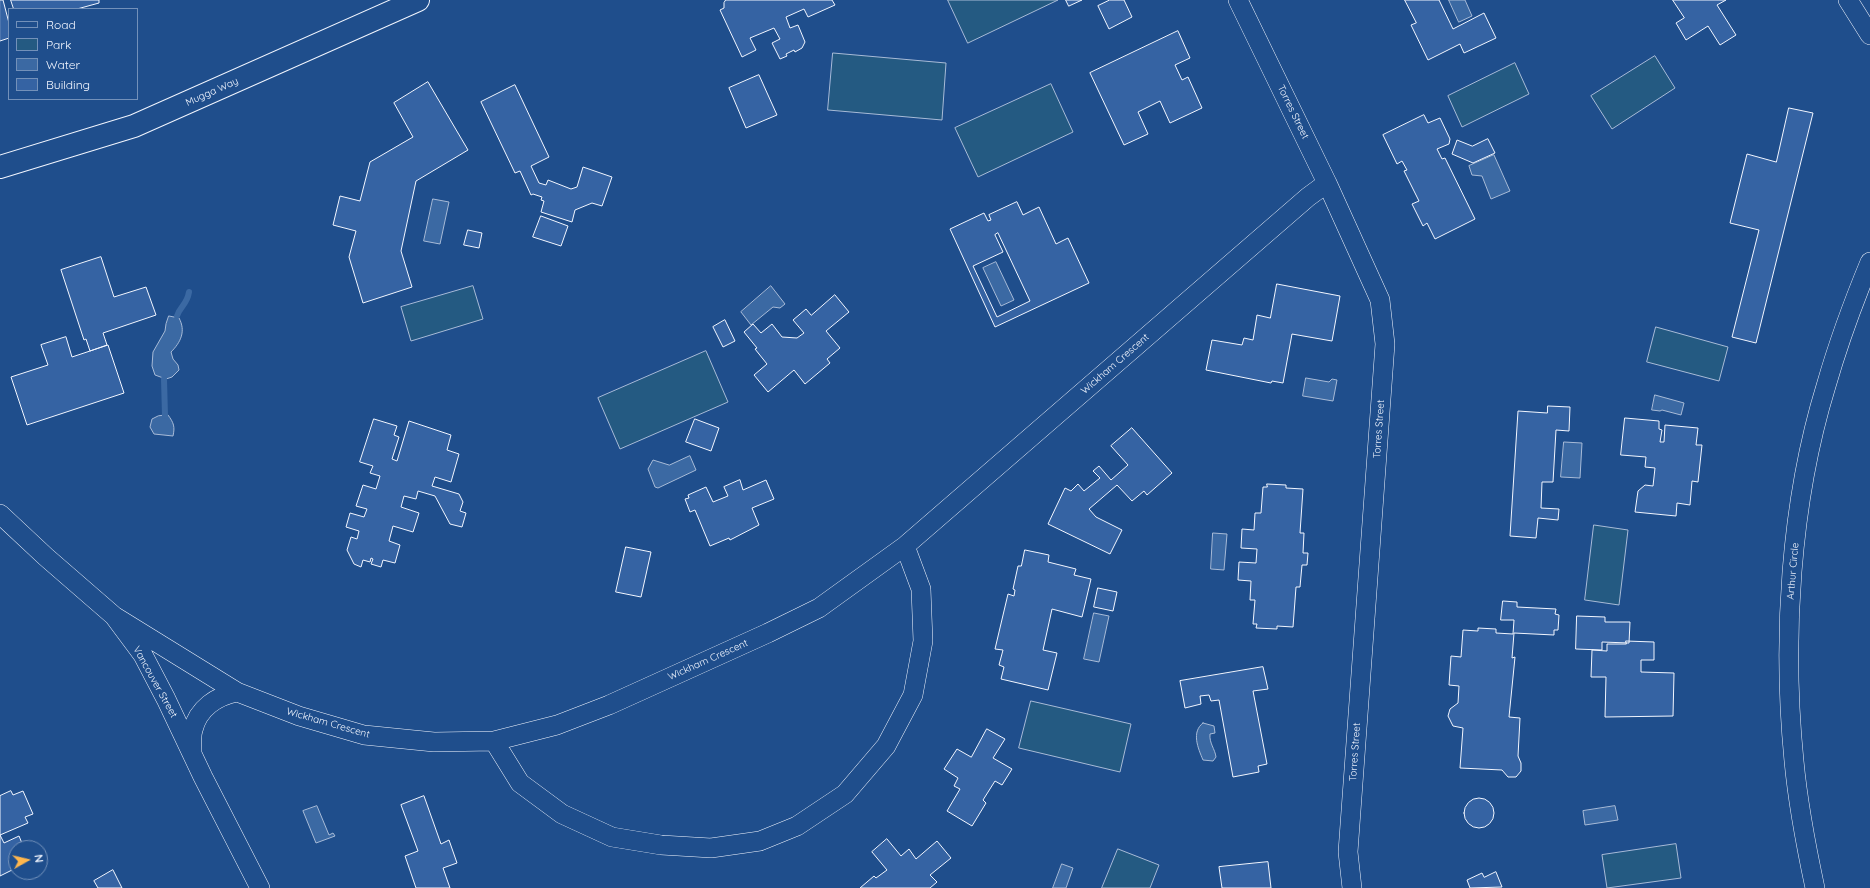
<!DOCTYPE html>
<style>
body{margin:0}
#map{position:relative;width:1870px;height:888px;overflow:hidden;background:#1f4e8c;font-family:Quicksand,sans-serif}
canvas{display:block}
.legend{position:absolute;left:8px;top:8px;width:130px;height:92px;box-sizing:border-box;background:#1f4e8c;border:1px solid #7391ba;margin:0;padding:5px 7px;list-style:none;font-size:12px;color:#f2f6ff}
.legend li{display:flex;align-items:center;gap:8px;height:20px}
.legend b{width:20px;border:1px solid #7391ba}
.north{position:absolute;left:8px;top:840px;width:40px;height:40px;box-sizing:border-box;background:#1f4e8c;border:1px solid #7391ba;border-radius:50%;rotate:82deg;font-size:11px;font-weight:700;line-height:16px;text-align:center;color:#f2f6ff}
.north::after{content:'';display:block;margin:auto;width:14px;height:18px;background:#ffb74d;clip-path:polygon(50% 0,100% 100%,50% 72%,0 100%)}
</style>
<div id="map">
<canvas width="1870" height="888"></canvas>
<ul class="legend">
<li><b style="height:5px;background:#1f4e8c"></b>Road</li>
<li><b style="height:11px;background:#245a82"></b>Park</li>
<li><b style="height:11px;background:#3b69a3"></b>Water</li>
<li><b style="height:11px;background:#3563a3"></b>Building</li>
</ul>
<div class="north">N</div>
</div>
<script>
const ctx = document.querySelector('canvas').getContext('2d');
ctx.lineJoin = 'round';
function fillPath(path, color) { ctx.fillStyle = color; ctx.fill(path, 'evenodd'); }
function strokePath(path, color, width, dash) { ctx.strokeStyle = color; ctx.lineWidth = width; ctx.lineCap = dash ? 'butt' : 'round'; ctx.setLineDash(dash || []); ctx.stroke(path); }
function label(font, color, halo, rows, align = 'center') {
  ctx.font = font + ' Quicksand,sans-serif'; ctx.lineWidth = 3; ctx.setLineDash([]); ctx.textBaseline = 'middle'; ctx.strokeStyle = halo; ctx.fillStyle = color; for (const [text, x, y, turn = 0] of rows) {
    ctx.save(); ctx.translate(x, y); ctx.rotate((+turn || 0) * Math.PI / 180); ctx.textAlign = isNaN(turn) ? turn : align; if (halo) ctx.strokeText(text, 0, 0); ctx.fillText(text, 0, 0); ctx.restore();
  }
}
const green = new Path2D(`
 M 948,0 L 1058,0 L 968,43 Z
 M 833,53 L 946,63 L 942,120 L 828,110 Z
 M 1655,56 L 1675,88 L 1612,129 L 1591,96 Z
 M 1515,63 L 1529,94 L 1462,127 L 1448,96 Z
 M 1051,84 L 1073,132 L 978,177 L 955,128 Z
 M 473,286 L 483,319 L 411,341 L 401,307 Z
 M 1656,327 L 1728,347 L 1719,381 L 1647,362 Z
 M 706,351 L 728,402 L 620,449 L 598,398 Z
 M 1594,525 L 1628,530 L 1619,605 L 1585,600 Z
 M 1031,701 L 1131,724 L 1120,772 L 1019,748 Z
 M 1676,844 L 1681,878 L 1607,888 L 1602,855 Z
 M 1118,849 L 1159,865 L 1150,888 L 1102,888 Z`);
fillPath(green, '#245a82');
strokePath(green, '#a8bbd7', 1);
const water = new Path2D(`
 M 1449,0 L 1465,0 L 1472,16 L 1459,22 Z
 M 1494,155 L 1510,191 L 1491,199 L 1482,176 L 1472,175 L 1469,166 Z
 M 433,199 L 449,202 L 440,244 L 424,241 Z
 M 996,262 L 1014,300 L 1001,306 L 983,268 Z
 M 771,286 L 785,304 L 780,308 L 773,307 L 751,325 L 741,312 Z
 M 169,316 L 179,318 C 186,331 181,342 171,352 L 173,359 L 178,365 L 179,370 L 172,377 L 166,379 L 155,375 L 152,366 L 153,352 L 165,331 L 166,324 Z
 M 1306,378 L 1329,382 L 1332,379 L 1337,380 L 1333,401 L 1303,396 Z
 M 1655,395 L 1684,403 L 1681,415 L 1662,410 L 1660,411 L 1652,410 Z
 M 168,415 C 174,423 175,427 173,436 L 154,434 L 150,427 L 152,419 L 158,416 Z
 M 1564,442 L 1582,443 L 1580,478 L 1561,477 Z
 M 690,456 L 696,470 L 658,488 L 655,487 L 648,469 L 653,460 L 669,465 Z
 M 1213,533 L 1227,534 L 1224,570 L 1211,569 Z
 M 1094,613 L 1109,616 L 1099,662 L 1084,659 Z
 M 1203,723 L 1214,726 L 1215,733 L 1210,734 C 1209,743 1215,749 1216,757 L 1213,761 L 1203,760 C 1198,748 1191,732 1203,723 Z
 M 317,806 L 329,835 L 333,833 L 335,836 L 316,843 L 303,811 Z
 M 1615,806 L 1618,820 L 1585,825 L 1583,811 Z
 M 1062,864 L 1073,868 L 1066,888 L 1053,888 Z`);
fillPath(water, '#3b69a3');
strokePath(water, '#a8bbd7', 1);
strokePath(new Path2D(`
 M 177,316 C 180,306 187,305 189,292
 M 164,379 L 165,416`), '#3b69a3', 6);
const building = new Path2D(`
 M 0,0 L 3,0 L 9,23 L 9,38 L 0,41 Z
 M 11,0 L 99,0 L 99,3 L 77,9 L 14,9 Z
 M 726,0 L 832,0 L 835,5 L 808,17 L 804,9 L 786,17 L 790,28 L 798,25 L 805,42 L 802,48 L 795,52 L 794,50 L 786,54 L 787,56 L 780,59 L 772,43 L 780,39 L 774,28 L 750,38 L 756,50 L 742,57 L 720,10 L 724,8 L 724,3 Z
 M 1066,0 L 1082,0 L 1069,6 Z
 M 1110,0 L 1124,0 L 1132,17 L 1109,29 L 1098,6 Z
 M 1405,0 L 1439,0 L 1453,29 L 1484,13 L 1496,38 L 1464,53 L 1460,44 L 1428,60 L 1411,25 L 1416,23 Z
 M 1673,0 L 1726,0 L 1717,5 L 1736,35 L 1720,45 L 1708,26 L 1686,40 L 1676,23 L 1684,18 Z
 M 1178,31 L 1190,58 L 1175,65 L 1182,80 L 1188,77 L 1202,108 L 1170,123 L 1160,101 L 1138,112 L 1148,134 L 1124,145 L 1090,73 Z
 M 759,75 L 777,115 L 746,128 L 729,88 Z
 M 428,82 L 468,150 L 416,181 L 401,251 L 412,287 L 363,303 L 349,257 L 356,231 L 333,225 L 340,196 L 360,201 L 370,162 L 413,137 L 394,103 Z
 M 515,85 L 549,157 L 531,166 L 539,183 L 546,185 L 548,180 L 571,189 L 577,187 L 583,167 L 612,177 L 602,206 L 592,203 L 575,210 L 572,222 L 541,212 L 544,201 L 541,200 L 542,197 L 533,194 L 531,195 L 520,171 L 515,173 L 481,102 Z
 M 1789,108 L 1813,113 L 1756,343 L 1732,337 L 1759,230 L 1730,223 L 1747,154 L 1776,162 Z
 M 1424,115 L 1428,123 L 1440,118 L 1450,139 L 1449,144 L 1437,149 L 1442,159 L 1445,158 L 1475,219 L 1435,239 L 1427,223 L 1423,226 L 1412,204 L 1419,201 L 1404,171 L 1407,170 L 1402,161 L 1397,164 L 1383,135 Z
 M 1488,139 L 1495,153 L 1473,163 L 1452,154 L 1457,140 L 1472,146 Z
 M 1017,202 L 1023,215 L 1039,207 L 1056,244 L 1068,238 L 1089,283 L 995,327 L 950,229 L 984,213 L 988,221 L 991,220 L 989,215 ZM 998,233 L 1030,301 L 997,317 L 973,266 L 1003,252 L 995,235 Z
 M 541,216 L 568,226 L 561,246 L 533,237 Z
 M 468,230 L 482,233 L 479,248 L 464,245 Z
 M 101,257 L 114,297 L 146,287 L 156,315 L 103,333 L 107,345 L 90,351 L 86,339 L 84,340 L 61,270 Z
 M 1277,284 L 1340,296 L 1332,341 L 1292,334 L 1283,383 L 1272,381 L 1271,383 L 1206,370 L 1212,340 L 1242,345 L 1244,338 L 1253,340 L 1257,315 L 1270,318 Z
 M 835,295 L 849,312 L 826,331 L 840,348 L 827,359 L 830,363 L 805,384 L 794,370 L 768,392 L 754,375 L 767,364 L 755,349 L 757,348 L 744,332 L 753,324 L 761,333 L 772,324 L 782,337 L 797,338 L 804,333 L 793,320 L 806,309 L 811,315 Z
 M 725,320 L 735,341 L 723,347 L 713,327 Z
 M 66,337 L 72,357 L 108,345 L 124,393 L 27,425 L 11,377 L 48,365 L 41,345 Z
 M 1548,406 L 1570,407 L 1569,431 L 1556,430 L 1553,482 L 1542,482 L 1541,508 L 1559,509 L 1558,520 L 1538,518 L 1536,538 L 1510,536 L 1518,411 L 1547,413 Z
 M 1625,418 L 1659,421 L 1659,429 L 1662,430 L 1660,442 L 1664,442 L 1665,425 L 1698,428 L 1696,445 L 1702,445 L 1698,482 L 1692,481 L 1690,505 L 1677,503 L 1676,516 L 1635,512 L 1638,491 L 1645,485 L 1653,486 L 1655,468 L 1645,467 L 1646,457 L 1621,455 Z
 M 374,419 L 397,426 L 394,435 L 399,437 L 392,459 L 397,461 L 409,421 L 451,435 L 447,450 L 459,454 L 451,482 L 435,477 L 432,486 L 459,494 L 463,502 L 460,511 L 466,513 L 462,527 L 450,524 L 435,496 L 418,491 L 416,499 L 404,496 L 401,507 L 419,513 L 413,532 L 393,526 L 389,541 L 400,545 L 395,563 L 383,560 L 381,567 L 371,564 L 373,559 L 371,558 L 370,562 L 363,560 L 361,567 L 354,564 L 347,550 L 351,537 L 357,539 L 359,531 L 346,527 L 350,513 L 364,517 L 367,509 L 356,506 L 363,485 L 376,489 L 380,476 L 370,473 L 373,466 L 360,462 Z
 M 695,419 L 719,428 L 711,451 L 686,442 Z
 M 1132,428 L 1172,473 L 1147,495 L 1144,491 L 1132,501 L 1117,485 L 1089,509 L 1096,517 L 1122,530 L 1110,554 L 1048,524 L 1065,488 L 1071,491 L 1078,484 L 1084,491 L 1100,478 L 1093,471 L 1099,466 L 1111,480 L 1128,465 L 1111,446 Z
 M 740,480 L 743,490 L 766,480 L 774,499 L 752,508 L 759,525 L 730,540 L 729,538 L 710,546 L 695,510 L 690,512 L 685,499 L 689,498 L 688,495 L 706,487 L 713,502 L 728,496 L 724,487 Z
 M 1267,484 L 1286,485 L 1286,488 L 1303,489 L 1300,533 L 1304,533 L 1303,553 L 1308,553 L 1307,565 L 1302,565 L 1300,587 L 1296,587 L 1293,627 L 1277,626 L 1277,629 L 1256,628 L 1257,624 L 1253,624 L 1255,600 L 1250,600 L 1251,581 L 1238,580 L 1239,562 L 1256,563 L 1257,549 L 1241,548 L 1242,529 L 1254,530 L 1255,513 L 1261,513 L 1263,487 L 1267,487 Z
 M 626,547 L 651,552 L 641,597 L 616,592 Z
 M 1025,550 L 1049,555 L 1048,562 L 1076,569 L 1074,575 L 1091,579 L 1082,617 L 1052,609 L 1043,650 L 1057,653 L 1048,690 L 1001,679 L 1004,667 L 999,665 L 1003,650 L 995,649 L 1008,594 L 1014,596 L 1015,590 L 1013,589 L 1018,566 L 1021,566 Z
 M 1098,588 L 1117,592 L 1113,611 L 1094,607 Z
 M 1503,601 L 1517,602 L 1517,607 L 1556,609 L 1555,614 L 1559,615 L 1558,630 L 1554,630 L 1554,635 L 1514,633 L 1512,658 L 1515,657 L 1509,717 L 1520,718 L 1518,756 L 1521,763 L 1521,771 L 1516,777 L 1508,777 L 1502,770 L 1460,768 L 1463,728 L 1453,726 L 1448,716 L 1450,709 L 1458,703 L 1459,686 L 1449,685 L 1451,656 L 1461,657 L 1463,630 L 1478,631 L 1478,628 L 1496,629 L 1496,633 L 1513,634 L 1514,620 L 1501,620 Z
 M 1577,616 L 1605,617 L 1605,622 L 1630,622 L 1629,643 L 1602,642 L 1602,650 L 1576,649 Z
 M 1626,641 L 1654,642 L 1654,660 L 1641,660 L 1641,672 L 1674,673 L 1673,716 L 1605,717 L 1606,677 L 1591,677 L 1592,650 L 1607,651 L 1607,644 L 1626,644 Z
 M 1263,667 L 1268,689 L 1253,691 L 1267,764 L 1258,766 L 1259,772 L 1233,777 L 1219,700 L 1211,701 L 1209,695 L 1200,696 L 1201,704 L 1185,708 L 1180,681 Z
 M 987,729 L 1005,739 L 993,758 L 1012,769 L 1002,785 L 995,781 L 983,800 L 986,803 L 972,826 L 947,811 L 960,789 L 954,786 L 958,778 L 944,769 L 957,749 L 971,757 Z
 M 11,791 L 13,795 L 23,791 L 33,814 L 25,817 L 28,823 L 0,835 L 4,843 L 19,836 L 24,848 L 16,848 L 16,857 L 12,859 L 16,868 L 0,876 L 0,796 Z
 M 424,796 L 441,844 L 449,840 L 457,863 L 443,868 L 450,888 L 416,888 L 405,856 L 418,851 L 401,805 Z
 M1464 813a15 15 0 1 1 30 0a15 15 0 1 1-30 0Z
 M 887,839 L 901,856 L 909,849 L 916,859 L 937,841 L 951,858 L 930,875 L 937,882 L 930,888 L 860,888 L 874,876 L 876,878 L 887,870 L 872,852 Z
 M 1268,862 L 1271,888 L 1222,888 L 1219,867 Z
 M 113,870 L 122,888 L 98,888 L 94,881 Z
 M 1496,872 L 1502,887 L 1470,888 L 1467,880 L 1482,873 L 1484,877 Z`);
fillPath(building, '#3563a3');
strokePath(building, '#f2f6ff', 1);
const street = new Path2D(`
 M 1238,0 L 1327,183 L 1380,300 L 1385,344 L 1348,852 L 1352,888
 M 1848,0 L 1870,35
 M 0,514 L 46,557 L 114,616 L 143,655 L 166,699 L 203,777 L 260,888
 M 114,616 L 237,692 L 299,716 L 364,735 L 434,742 L 494,741 L 557,725 L 609,705 L 768,633 L 819,608 L 905,546 L 1308,197 L 1327,183
 M 494,741 L 520,783 L 562,814 L 612,837 L 661,845 L 711,848 L 760,841 L 797,826 L 845,794 L 886,746 L 913,695 L 923,641 L 921,589 L 905,546
 M 192,752 C 192,745 191,736 193,730 C 198,708 217,696 237,692
 M 1815,888 C 1806,846 1798,804 1794,761 C 1782,640 1790,503 1826,386 C 1838,344 1853,303 1870,262`);
const secondary = new Path2D(`
 M 0,167 L 134,126 L 418,0`);
strokePath(street, '#f2f6ff', 20);
strokePath(secondary, '#f2f6ff', 24);
strokePath(street, '#1f4e8c', 19);
strokePath(secondary, '#1f4e8c', 22);
label('10px', '#f2f6ff', '#1f4e8c', [
 ["Mugga Way",212,92,-24],
 ["Torres Street",1293,112,64],
 ["Wickham Crescent",1115,364,-41],
 ["Torres Street",1379,429,-86],
 ["Arthur Circle",1793,571,-85],
 ["Wickham Crescent",708,660,-24],
 ["Vancouver Street",155,682,61],
 ["Wickham Crescent",328,723,16],
 ["Torres Street",1355,752,-86]
]);
</script>
